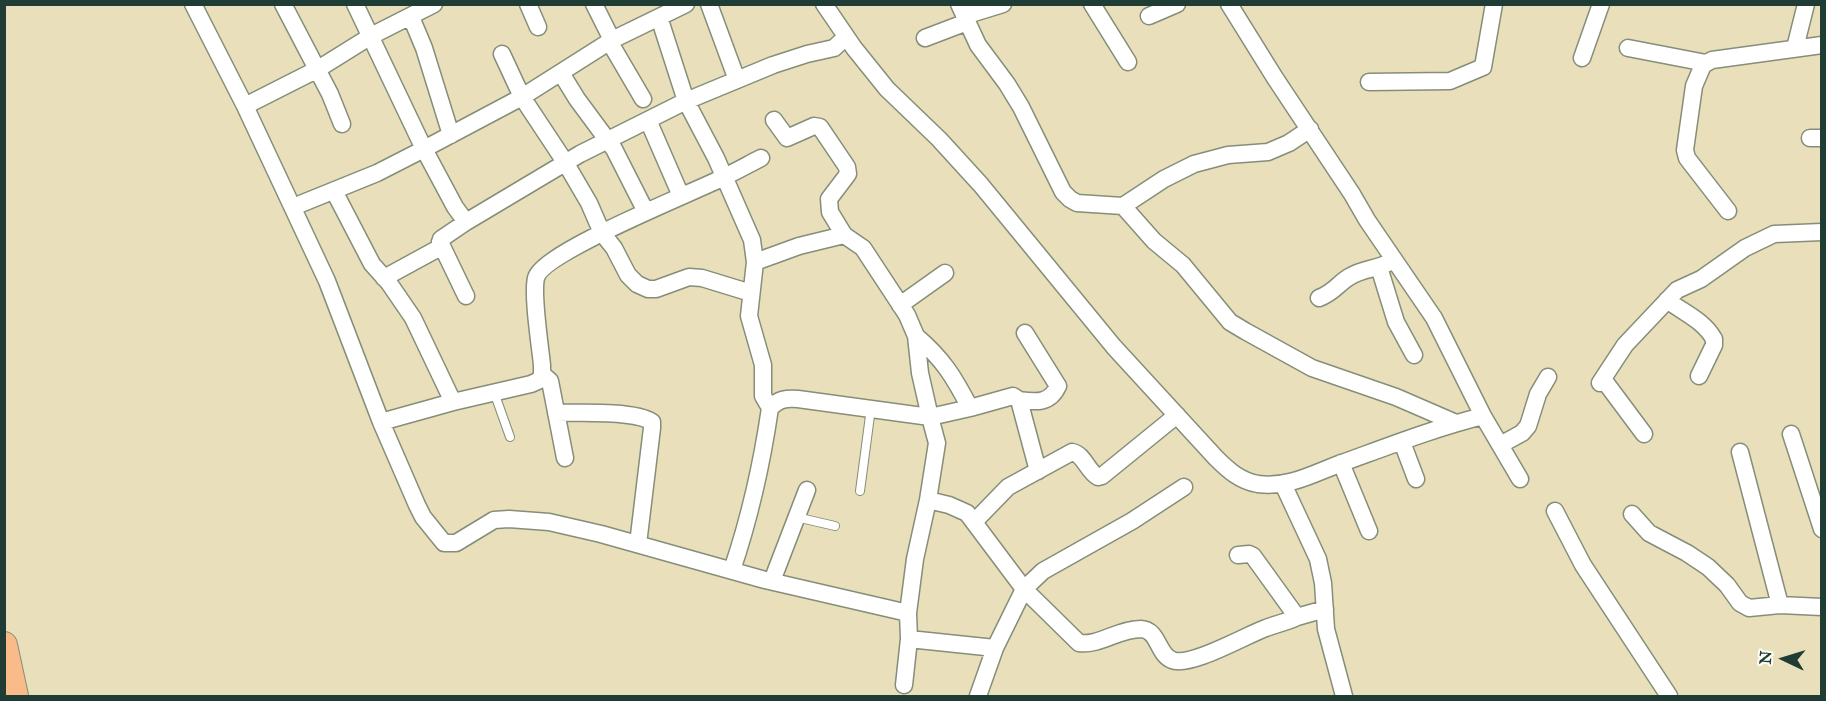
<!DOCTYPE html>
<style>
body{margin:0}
#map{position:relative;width:1826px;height:701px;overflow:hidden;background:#eadfbb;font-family:"IM FELL Great Primer",serif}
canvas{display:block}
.frame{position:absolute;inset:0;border:6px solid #1f3d34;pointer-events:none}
.north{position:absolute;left:1754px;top:629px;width:60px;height:60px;-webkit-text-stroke:4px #fdfcf7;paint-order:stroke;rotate:274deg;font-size:16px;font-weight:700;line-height:24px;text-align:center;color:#1f3d34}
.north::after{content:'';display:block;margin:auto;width:21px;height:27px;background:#1f3d34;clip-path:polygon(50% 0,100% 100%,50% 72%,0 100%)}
</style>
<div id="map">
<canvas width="1826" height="701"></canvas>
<div class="frame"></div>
<div class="north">N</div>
</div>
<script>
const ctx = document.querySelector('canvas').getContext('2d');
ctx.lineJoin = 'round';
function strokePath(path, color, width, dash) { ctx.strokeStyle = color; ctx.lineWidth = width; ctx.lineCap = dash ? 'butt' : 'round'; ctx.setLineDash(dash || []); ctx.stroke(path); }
const service = new Path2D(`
 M 494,392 L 510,437
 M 860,491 L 871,408
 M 796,517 L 835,526`);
const minor = new Path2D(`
 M 193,4 L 245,106 L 327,281 L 381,422 L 417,505 L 423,517 L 444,543 L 456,543 L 494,520 L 509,519 L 549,522 L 601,534 L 765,580 L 908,613
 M 283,4 L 330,94 L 342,124
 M 355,4 L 424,149 L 455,207 L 466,222 L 580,154 L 686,101 L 773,65 L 807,54 L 834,48 L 846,37
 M 528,4 L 538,27
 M 594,4 L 612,40
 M 709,4 L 737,80
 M 824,4 L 854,48 L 887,89 L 939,139 L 981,185 L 1114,347 L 1216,458 C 1228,470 1240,481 1258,484 C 1290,488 1314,473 1342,463 C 1389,446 1435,428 1483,416
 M 959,4 L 978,45 L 1007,84 L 1021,107 L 1063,192 L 1070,199 L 1077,203 L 1123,206 L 1164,179 L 1194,164 L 1228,155 L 1268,152 L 1289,143 L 1310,129
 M 1092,4 L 1128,62
 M 1229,4 L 1275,78 L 1352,194 L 1367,220 L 1434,318 L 1483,416 L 1520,479
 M 964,16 L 1003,4
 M 1149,16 L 1177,4
 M 411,17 L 424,48 L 451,135
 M 659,17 L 686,101 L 716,158 L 752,240 L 755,262 L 749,316 L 763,365 L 763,396 L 770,408
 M 925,38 L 967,22
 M 609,41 L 643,99
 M 1628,48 L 1706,63
 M 1795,48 L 1806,4
 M 502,54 L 522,97 L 565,162 L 589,203 L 602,233 L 614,248 L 628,275 L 637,284 L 648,289 L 656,289 L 689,277 L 702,278 L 751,293
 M 1582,58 L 1601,4
 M 561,73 L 577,99 L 614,149 L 646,212
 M 1369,82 L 1450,81 L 1483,67 L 1494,4
 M 245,106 L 318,69 L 371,36 L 434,4
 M 648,120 L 681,196
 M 774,120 L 787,138 L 814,126 L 820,127 L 847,167 L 848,174 L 829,199 L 830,212 L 844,235 L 863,248 L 907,315 L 916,336 L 920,373 L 930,417 L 970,408 L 1013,396 L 1019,400 L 1038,471
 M 1810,138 L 1822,138
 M 334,191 L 372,264 L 389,283 L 413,318 L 453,402
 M 1123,206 L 1154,241 L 1183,265 L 1230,322 L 1245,331 L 1312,368 L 1396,397 L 1456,423
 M 293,207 L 377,173 L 424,149 L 522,97 L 612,40 L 686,4
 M 1728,211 L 1687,158 L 1685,150 L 1694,86 L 1703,65 L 1712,60 L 1822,45
 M 440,242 L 466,296
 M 755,262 L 799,246 L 844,235
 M 1379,267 L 1396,322 L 1414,355
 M 384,278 L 439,248 L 441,239 L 466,222
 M 1319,298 C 1335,292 1339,282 1351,276 C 1362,269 1376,269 1388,263
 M 1667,300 C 1684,313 1703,320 1714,339 L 1714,345 L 1699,376
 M 900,305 L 945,273
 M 916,336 C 943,359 954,377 970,408
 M 542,374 L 550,381 L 565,458
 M 1603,379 L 1644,434
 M 1600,383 L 1625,345 L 1677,290 L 1701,279 L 1745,248 L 1774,234 L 1822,232
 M 1019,400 C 1036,402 1050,404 1058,386 L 1025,333
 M 556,413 C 577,413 635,410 652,422 L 652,428 L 638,544
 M 381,422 L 453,402 L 531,384 L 540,380 L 542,374 L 542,365 C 540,345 532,295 536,278 C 542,252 695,192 724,177 C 737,171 749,164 761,158
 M 1791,434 L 1822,529
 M 1402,442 L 1416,479
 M 1500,445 L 1522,433 L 1528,426 L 1538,394 L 1548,377
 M 1740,452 L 1780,605
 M 1341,463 L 1369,531
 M 1283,484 L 1318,559 L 1323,583 L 1326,629 L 1344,696
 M 928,500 L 949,505 L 967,513 L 1024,589 L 1079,643 C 1099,646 1118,629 1141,629 C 1159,630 1157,654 1172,660 C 1190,668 1246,635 1266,628 C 1276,624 1287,622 1297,617
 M 1555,511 L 1583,565 L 1669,696
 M 1632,514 L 1649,533 L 1687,553 L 1708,567 L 1727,585 L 1740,603 L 1749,608 L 1780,605 L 1822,607
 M 975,521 L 1008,487 L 1072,452 C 1084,454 1087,471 1098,477 L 1102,476 L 1177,415
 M 1238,555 L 1249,554 L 1253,556 L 1297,617 L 1325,609
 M 732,570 C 750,517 762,463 770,408 C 779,399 786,398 798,399 L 930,417 L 937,443 L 928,500 L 915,559 L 908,613 L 909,639 L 904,685
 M 772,581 L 807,490
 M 909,639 L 995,648
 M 978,696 L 995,648 L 1024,589 L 1043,571 L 1132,521 L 1184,487`);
const primary = new Path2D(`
 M 4,645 L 15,696`);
strokePath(service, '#848e78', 10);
strokePath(minor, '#848e78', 19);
strokePath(primary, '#848e78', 28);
strokePath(service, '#fff', 8);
strokePath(minor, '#fff', 16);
strokePath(primary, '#fabb8b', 26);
</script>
